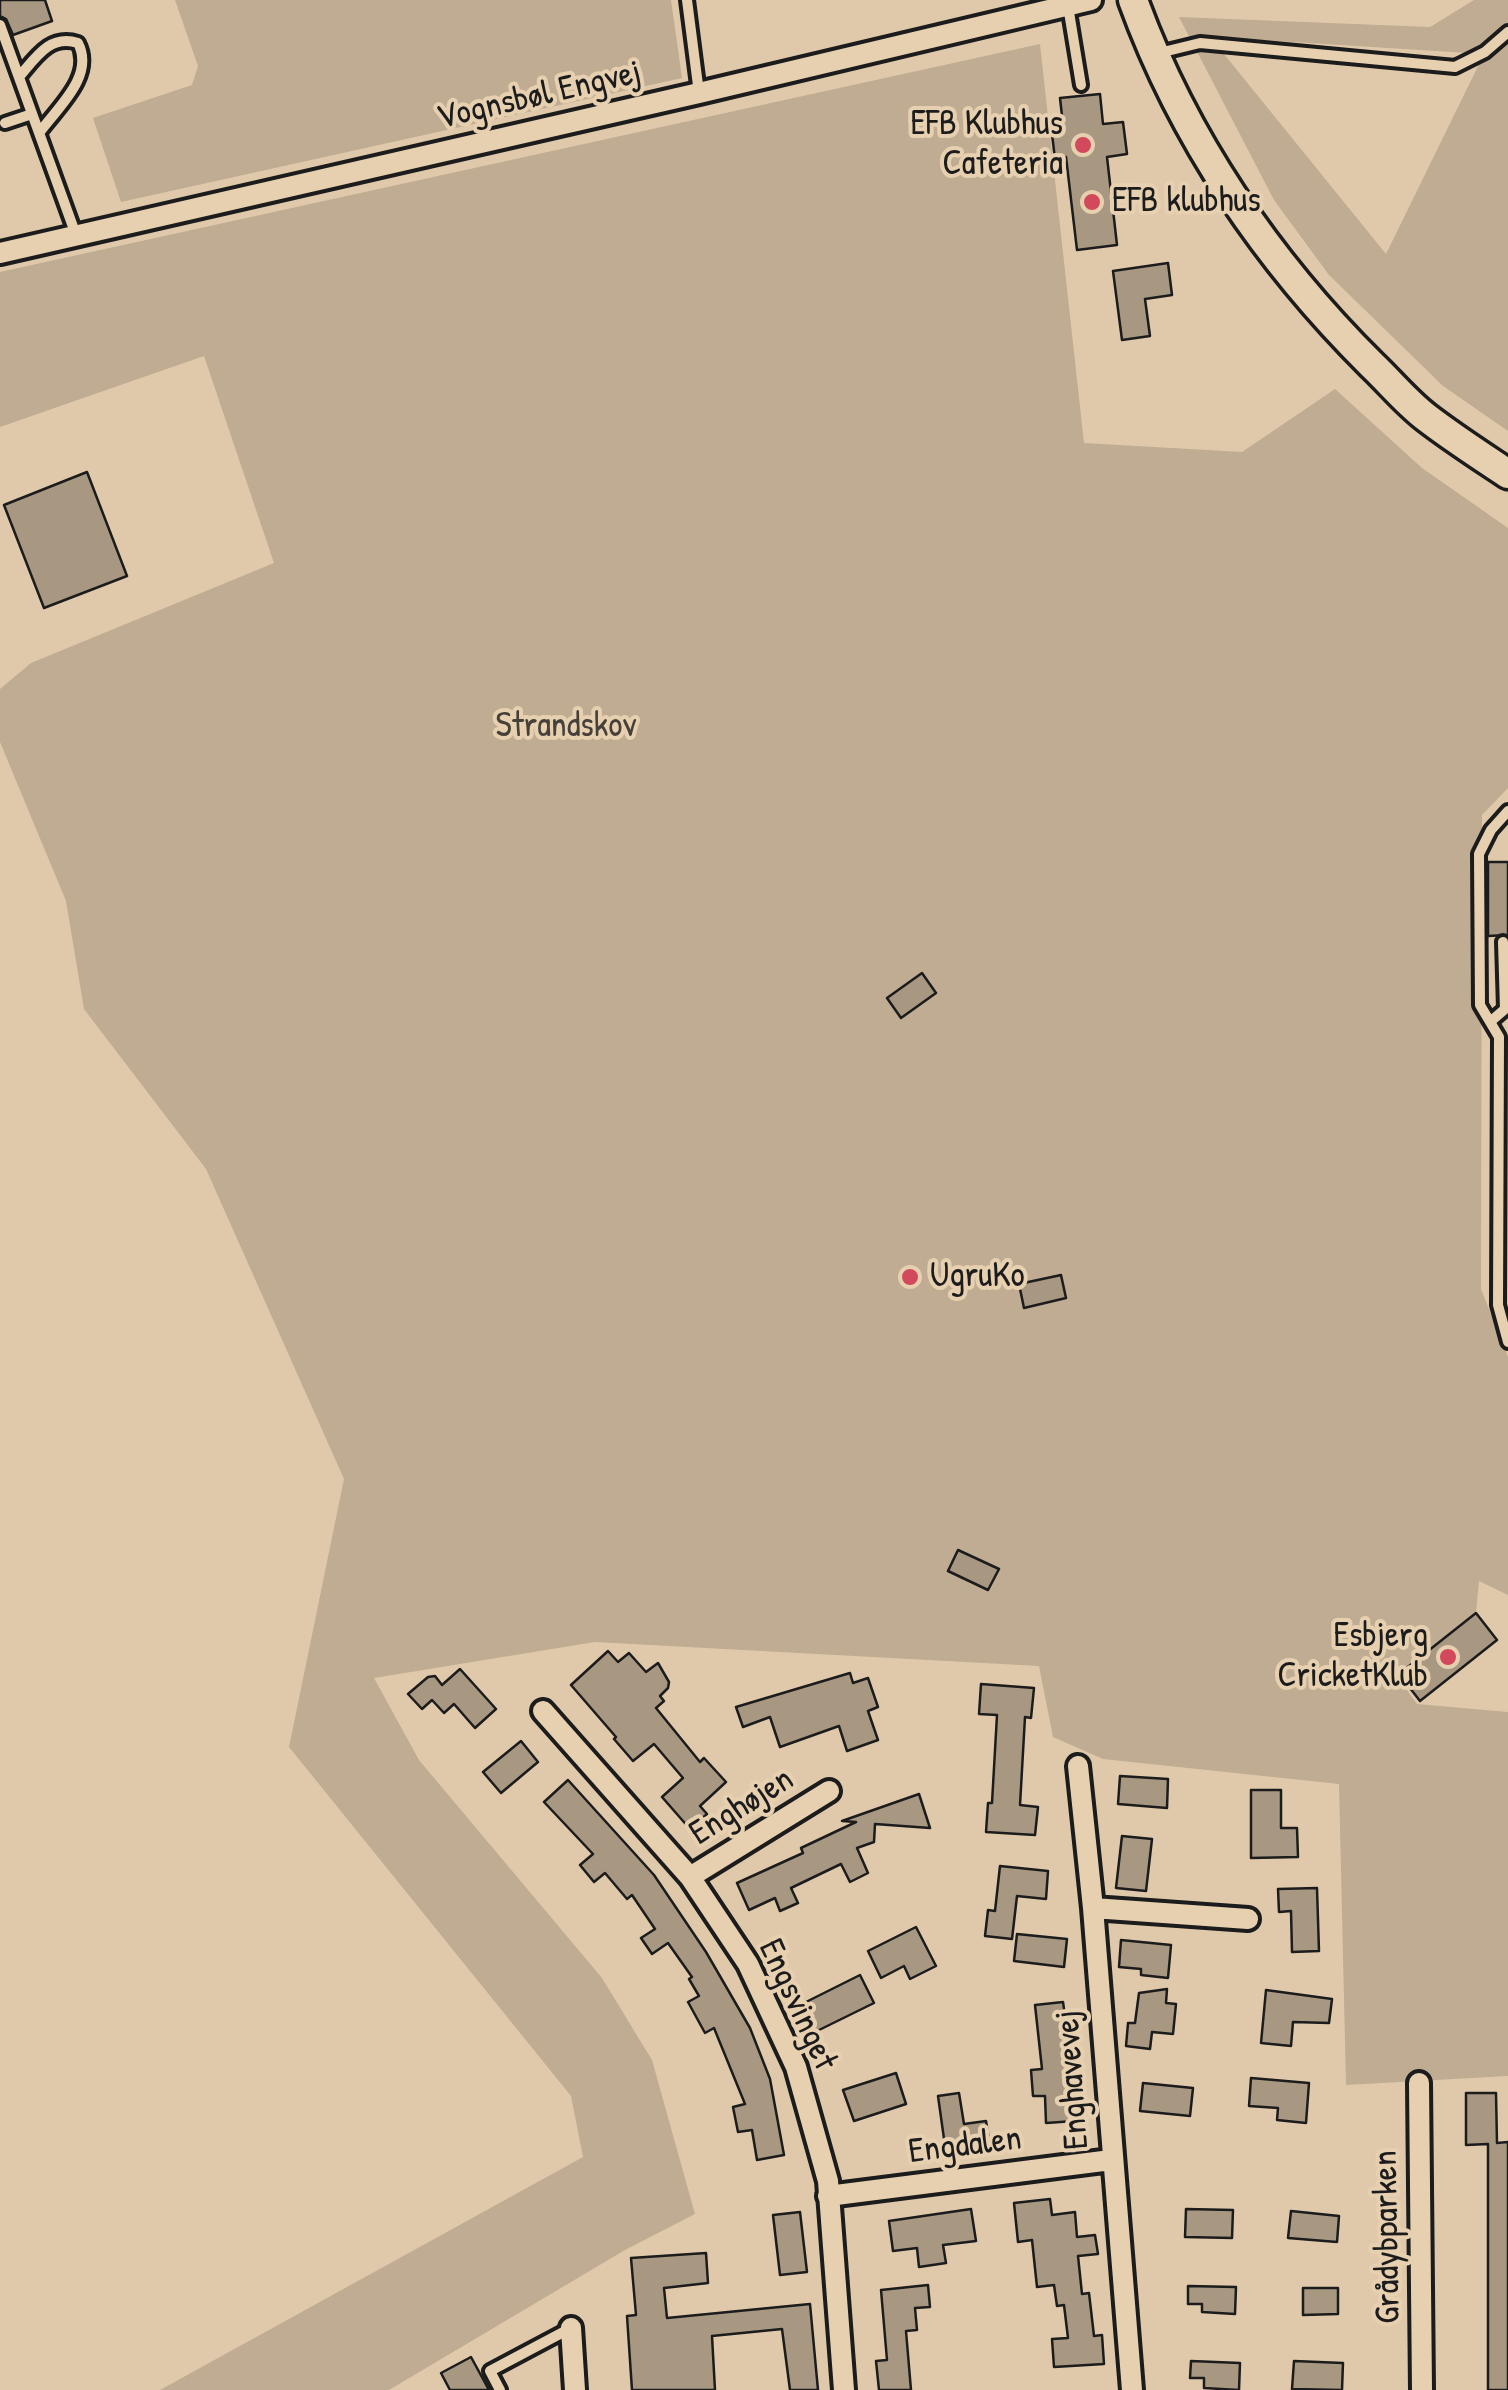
<!DOCTYPE html>
<meta charset="utf-8">
<style>
body{margin:0}
canvas{display:block;background:#dfc9aa}
</style>
<canvas width="1508" height="2390"></canvas>
<script>
const ctx = document.querySelector('canvas').getContext('2d');
ctx.lineJoin = 'round';
function fillPath(path, color) { ctx.fillStyle = color; ctx.fill(path, 'evenodd'); }
function strokePath(path, color, width, dash) { ctx.strokeStyle = color; ctx.lineWidth = width; ctx.lineCap = dash ? 'butt' : 'round'; ctx.setLineDash(dash || []); ctx.stroke(path); }
function label(font, color, halo, rows, align = 'center') {
  ctx.font = font + ' "Patrick Hand",sans-serif'; ctx.lineWidth = 8; ctx.setLineDash([]); ctx.textBaseline = 'middle'; ctx.strokeStyle = halo; ctx.fillStyle = color; for (const [text, x, y, turn = 0] of rows) {
    ctx.save(); ctx.translate(x, y); ctx.rotate((+turn || 0) * Math.PI / 180); ctx.textAlign = isNaN(turn) ? turn : align; if (halo) ctx.strokeText(text, 0, 0); ctx.fillText(text, 0, 0); ctx.restore();
  }
}
fillPath(new Path2D(`
 M 175,0 L 671,0 L 682,78 L 121,202 L 93,118 L 192,85 L 198,66 Z
 M 1474,0 L 1508,0 L 1508,431 L 1443,386 L 1329,275 L 1274,200 L 1179,17 L 1430,27 ZM 1212,37 L 1484,54 L 1386,254 L 1211,38 Z
 M 1040,44 L 1084,443 L 1242,452 L 1335,389 L 1422,468 L 1508,528 L 1508,788 L 1482,815 L 1481,1289 L 1508,1357 L 1508,1595 L 1479,1581 L 1476,1613 L 1397,1676 L 1417,1704 L 1508,1712 L 1508,2076 L 1346,2085 L 1339,1784 L 1103,1759 L 1053,1737 L 1039,1666 L 595,1642 L 374,1678 L 419,1760 L 602,1978 L 652,2060 L 695,2214 L 625,2250 L 389,2390 L 160,2390 L 583,2157 L 571,2096 L 289,1747 L 344,1479 L 206,1169 L 84,1009 L 66,901 L 0,742 L 0,689 L 31,663 L 274,563 L 204,356 L 0,427 L 0,272 Z`), '#bfac93');
const building = new Path2D(`
 M 0,0 L 45,0 L 52,21 L 13,35 L 6,19 L 0,16 Z
 M 1100,94 L 1103,124 L 1123,122 L 1127,154 L 1107,157 L 1117,245 L 1077,250 L 1066,157 L 1055,159 L 1051,126 L 1063,125 L 1060,98 Z
 M 1168,263 L 1172,295 L 1145,299 L 1150,336 L 1122,340 L 1113,271 Z
 M 87,472 L 127,576 L 44,608 L 4,505 Z
 M 1488,862 L 1508,862 L 1508,935 L 1488,936 Z
 M 922,973 L 936,993 L 901,1018 L 887,998 Z
 M 1061,1275 L 1066,1298 L 1024,1308 L 1019,1284 Z
 M 958,1550 L 999,1569 L 988,1590 L 948,1571 Z
 M 1476,1613 L 1497,1640 L 1420,1701 L 1399,1674 Z
 M 608,1651 L 618,1662 L 629,1653 L 646,1672 L 658,1663 L 669,1682 L 668,1688 L 660,1696 L 664,1701 L 656,1708 L 700,1762 L 704,1758 L 726,1782 L 700,1806 L 707,1814 L 690,1829 L 662,1797 L 683,1778 L 654,1744 L 633,1761 L 614,1739 L 616,1737 L 571,1685 Z
 M 460,1669 L 496,1709 L 475,1728 L 454,1704 L 444,1713 L 432,1700 L 422,1709 L 408,1694 L 428,1677 L 435,1676 L 442,1685 Z
 M 850,1673 L 853,1683 L 868,1678 L 878,1707 L 868,1711 L 878,1740 L 847,1751 L 839,1726 L 780,1747 L 770,1717 L 743,1727 L 736,1707 Z
 M 981,1684 L 1034,1688 L 1031,1718 L 1025,1717 L 1020,1805 L 1038,1807 L 1035,1835 L 986,1832 L 988,1803 L 992,1803 L 997,1715 L 979,1714 Z
 M 521,1741 L 538,1762 L 501,1793 L 483,1772 Z
 M 1120,1776 L 1168,1779 L 1167,1808 L 1118,1804 Z
 M 568,1780 L 654,1875 L 706,1952 L 750,2028 L 770,2079 L 784,2155 L 757,2160 L 752,2130 L 738,2132 L 733,2107 L 745,2104 L 714,2028 L 705,2033 L 688,2002 L 699,1996 L 689,1979 L 692,1977 L 668,1943 L 652,1954 L 641,1938 L 655,1929 L 632,1895 L 627,1899 L 605,1873 L 594,1882 L 580,1865 L 593,1854 L 544,1802 Z
 M 1251,1790 L 1281,1790 L 1281,1828 L 1297,1828 L 1298,1857 L 1251,1858 Z
 M 919,1794 L 930,1828 L 875,1824 L 874,1842 L 857,1848 L 868,1873 L 850,1882 L 841,1864 L 791,1888 L 798,1903 L 780,1911 L 775,1898 L 749,1910 L 737,1883 L 803,1853 L 801,1848 L 856,1822 L 842,1821 Z
 M 1122,1836 L 1152,1839 L 1146,1891 L 1116,1888 Z
 M 1000,1866 L 1048,1871 L 1046,1899 L 1017,1896 L 1012,1939 L 985,1936 L 988,1910 L 995,1911 Z
 M 1317,1888 L 1319,1951 L 1292,1952 L 1291,1911 L 1279,1912 L 1278,1889 Z
 M 916,1927 L 936,1966 L 910,1979 L 904,1966 L 881,1978 L 868,1951 Z
 M 1017,1934 L 1067,1939 L 1064,1967 L 1014,1961 Z
 M 1121,1940 L 1171,1945 L 1168,1978 L 1141,1975 L 1141,1969 L 1119,1967 Z
 M 860,1975 L 874,2003 L 815,2032 L 802,2004 Z
 M 1167,1989 L 1166,2003 L 1176,2004 L 1173,2034 L 1152,2032 L 1150,2049 L 1126,2046 L 1128,2023 L 1135,2023 L 1139,1993 Z
 M 1266,1990 L 1332,1999 L 1329,2023 L 1293,2022 L 1291,2046 L 1261,2043 Z
 M 1063,2002 L 1065,2016 L 1075,2015 L 1077,2035 L 1070,2036 L 1075,2121 L 1046,2123 L 1045,2096 L 1033,2096 L 1031,2070 L 1042,2069 L 1035,2005 Z
 M 896,2073 L 906,2104 L 854,2121 L 843,2090 Z
 M 1251,2078 L 1309,2083 L 1306,2123 L 1277,2120 L 1278,2108 L 1249,2106 Z
 M 1143,2083 L 1193,2088 L 1190,2116 L 1140,2111 Z
 M 959,2093 L 964,2124 L 986,2121 L 990,2146 L 946,2153 L 938,2096 Z
 M 1466,2093 L 1496,2093 L 1497,2143 L 1508,2142 L 1508,2390 L 1488,2390 L 1488,2144 L 1466,2145 Z
 M 1050,2199 L 1052,2215 L 1075,2212 L 1077,2237 L 1095,2235 L 1098,2254 L 1078,2256 L 1082,2294 L 1089,2293 L 1094,2336 L 1102,2335 L 1104,2364 L 1054,2367 L 1052,2339 L 1068,2338 L 1064,2305 L 1057,2306 L 1054,2285 L 1037,2287 L 1032,2240 L 1018,2242 L 1014,2203 Z
 M 971,2209 L 976,2241 L 943,2245 L 946,2263 L 919,2267 L 917,2248 L 893,2251 L 889,2221 Z
 M 1186,2209 L 1233,2210 L 1232,2238 L 1185,2237 Z
 M 1291,2211 L 1339,2216 L 1337,2242 L 1288,2238 Z
 M 800,2212 L 807,2272 L 780,2275 L 773,2215 Z
 M 706,2253 L 708,2283 L 664,2288 L 667,2318 L 810,2304 L 818,2390 L 790,2390 L 782,2329 L 712,2336 L 715,2390 L 632,2390 L 627,2316 L 636,2315 L 631,2258 Z
 M 928,2285 L 930,2307 L 915,2308 L 917,2330 L 906,2331 L 911,2390 L 879,2390 L 876,2361 L 887,2360 L 881,2290 Z
 M 1188,2286 L 1236,2287 L 1235,2314 L 1202,2312 L 1202,2304 L 1188,2304 Z
 M 1303,2288 L 1338,2288 L 1338,2314 L 1303,2315 Z
 M 471,2357 L 489,2390 L 450,2390 L 441,2373 Z
 M 1191,2361 L 1240,2363 L 1239,2390 L 1204,2388 L 1204,2378 L 1190,2378 Z
 M 1294,2361 L 1343,2363 L 1342,2390 L 1292,2389 Z`);
fillPath(building, '#a89882');
strokePath(building, '#1c1c1c', 2.5);
const lane = new Path2D(`
 M 687,0 L 699,93
 M 1068,6 L 1081,85
 M 0,25 L 76,235
 M 1159,53 L 1200,43 L 1455,67 L 1485,52 L 1508,32
 M 19,77 C 36,57 50,34 78,43 C 95,76 58,107 39,133
 M 5,123 L 32,114
 M 1508,811 L 1491,830 L 1479,854 L 1480,1005 L 1499,1037 L 1498,1305 L 1508,1342
 M 1490,1022 L 1505,1009 L 1503,942
 M 500,2390 L 490,2371 L 571,2328`);
const street = new Path2D(`
 M 0,253 L 699,93 L 1091,0
 M 543,1711 L 690,1877 L 748,1964 L 796,2067 L 828,2181 L 844,2390
 M 1078,1766 L 1093,1908 L 1132,2390
 M 690,1877 L 829,1791
 M 1093,1908 L 1248,1919
 M 1419,2083 L 1422,2390
 M 828,2196 L 1111,2160
 M 571,2328 L 575,2390`);
const secondary = new Path2D(`
 M 1133,0 C 1183,138 1268,262 1372,365 C 1390,382 1407,403 1427,418 C 1453,438 1481,456 1508,474`);
strokePath(lane, '#1c1c1c', 18);
strokePath(street, '#1c1c1c', 28);
strokePath(secondary, '#1c1c1c', 35);
strokePath(lane, '#e7d0b0', 10);
strokePath(street, '#e7d0b0', 20);
strokePath(secondary, '#e7d0b0', 28);
for (const [x, y, r, color] of [
 [1083,145,10,"#d1495b"],
 [1092,202,10,"#d1495b"],
 [910,1277,10,"#d1495b"],
 [1448,1657,10,"#d1495b"]
]) { const dot = new Path2D(); dot.arc(x, y, r, 0, 2 * Math.PI); ctx.fillStyle = color; ctx.fill(dot); strokePath(dot, '#e7d0b0', 4); }
label('35px', '#1c1c1c', '#e7d0b0', [
 ["Vognsbøl Engvej",539,96,-13],
 ["Enghøjen",742,1807,-32],
 ["Engsvinget",797,2005,65],
 ["Enghavevej",1073,2080,-94],
 ["Engdalen",965,2146,-7],
 ["Grådybparken",1388,2237,-91]
]);
label('35px', '#1c1c1c', '#e7d0b0', [
 ["EFB Klubhus",1063,125],
 ["Cafeteria",1063,165],
 ["EFB klubhus",1112,202,"left"],
 ["UgruKo",930,1277,"left"],
 ["Esbjerg",1428,1637],
 ["CricketKlub",1428,1677]
], 'right');
label('35px', '#45403a', '#e7d0b0', [
 ["Strandskov",566,727]
]);
</script>
